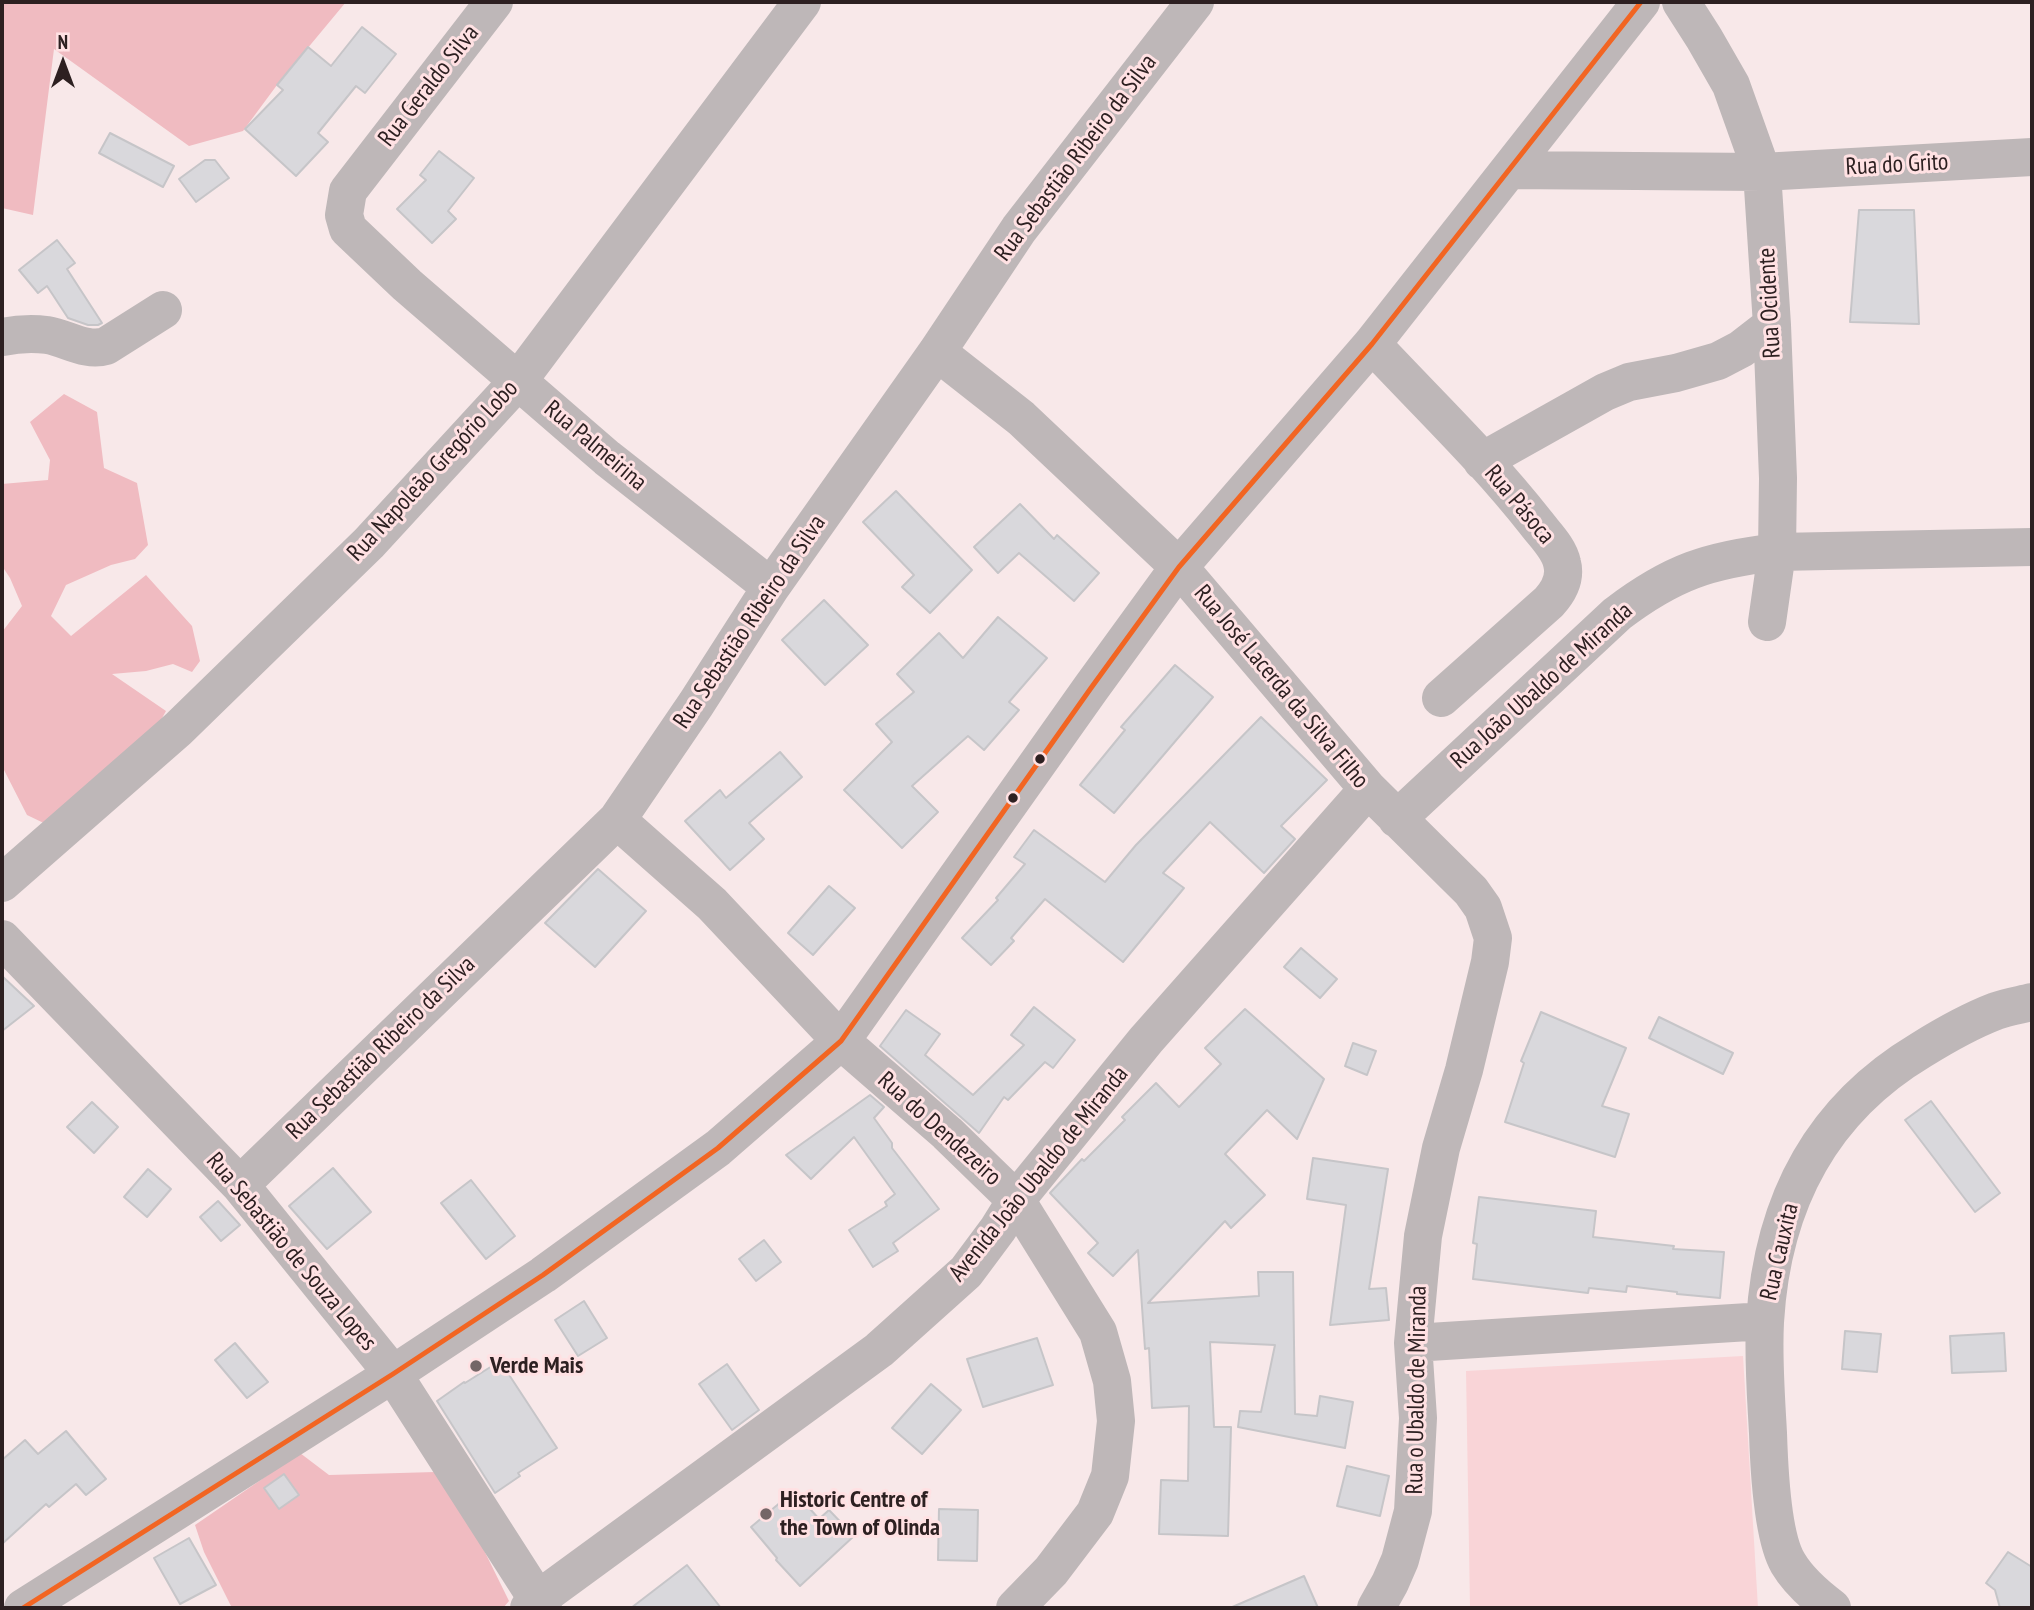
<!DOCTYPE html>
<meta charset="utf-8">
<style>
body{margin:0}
#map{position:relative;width:2034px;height:1610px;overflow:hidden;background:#f8e8e9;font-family:"PT Sans Narrow",sans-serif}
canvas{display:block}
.frame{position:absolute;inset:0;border:4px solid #2d2021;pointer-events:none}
.north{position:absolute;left:28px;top:28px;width:70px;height:70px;-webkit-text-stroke:5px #ffe1e3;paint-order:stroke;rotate:0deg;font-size:19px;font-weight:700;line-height:28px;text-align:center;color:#2d2021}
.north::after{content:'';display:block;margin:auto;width:24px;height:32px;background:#2d2021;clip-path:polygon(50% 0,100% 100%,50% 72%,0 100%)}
</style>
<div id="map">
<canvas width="2034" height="1610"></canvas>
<div class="frame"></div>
<div class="north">N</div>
</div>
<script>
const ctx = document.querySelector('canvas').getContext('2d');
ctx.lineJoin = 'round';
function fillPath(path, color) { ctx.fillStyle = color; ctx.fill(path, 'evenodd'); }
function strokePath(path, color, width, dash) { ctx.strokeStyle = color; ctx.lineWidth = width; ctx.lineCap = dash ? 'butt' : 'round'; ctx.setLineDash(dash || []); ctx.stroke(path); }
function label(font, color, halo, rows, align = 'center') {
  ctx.font = font + ' "PT Sans Narrow",sans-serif'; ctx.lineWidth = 6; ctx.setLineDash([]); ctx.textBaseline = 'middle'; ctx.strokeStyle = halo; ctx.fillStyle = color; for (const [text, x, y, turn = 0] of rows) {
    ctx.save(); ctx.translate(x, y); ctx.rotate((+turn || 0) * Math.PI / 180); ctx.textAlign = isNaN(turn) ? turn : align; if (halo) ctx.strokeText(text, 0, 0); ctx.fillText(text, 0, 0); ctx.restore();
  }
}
fillPath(new Path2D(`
 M 1743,1356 L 1758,1608 L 1470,1608 L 1466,1371 Z`), '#f9d4d7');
fillPath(new Path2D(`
 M 2,2 L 346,2 L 277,85 L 243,131 L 189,146 L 54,49 L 33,215 L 2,208 Z
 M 64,394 L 97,412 L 104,468 L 137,483 L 148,545 L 135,559 L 111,565 L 66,585 L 51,616 L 71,636 L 146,575 L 192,626 L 200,661 L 192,672 L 173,664 L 146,671 L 112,674 L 166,711 L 135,767 L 52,827 L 27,815 L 4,770 L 2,768 L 2,632 L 22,606 L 10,578 L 2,566 L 2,484 L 48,480 L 50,460 L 30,422 Z
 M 300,1453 L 329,1475 L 435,1472 L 477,1536 L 509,1601 L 503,1608 L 232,1608 L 204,1552 L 195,1525 Z`), '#f0bbc1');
const building = new Path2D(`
 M 362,27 L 396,54 L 365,93 L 356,86 L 318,133 L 328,142 L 296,176 L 245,129 L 283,90 L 277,85 L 308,47 L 331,66 Z
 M 110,133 L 174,166 L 163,187 L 99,153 Z
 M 439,151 L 474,178 L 448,211 L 456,219 L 432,243 L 397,209 L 426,180 L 420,175 Z
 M 205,160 L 215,160 L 229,178 L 196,202 L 179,179 Z
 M 1859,210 L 1914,210 L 1919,324 L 1850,322 Z
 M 57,240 L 75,263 L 67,269 L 102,323 L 98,325 L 88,325 L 68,318 L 47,286 L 38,293 L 19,270 Z
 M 896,491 L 972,570 L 930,613 L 902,587 L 914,575 L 863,522 Z
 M 1020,504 L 1054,539 L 1057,535 L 1099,573 L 1074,601 L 1019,553 L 998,573 L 974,547 Z
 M 824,600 L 868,645 L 825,685 L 782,640 Z
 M 998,617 L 1047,658 L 1009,702 L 1019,710 L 984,750 L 968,736 L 912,786 L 938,812 L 902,848 L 844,790 L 892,742 L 876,724 L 914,692 L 897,674 L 939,633 L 963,658 Z
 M 1175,665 L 1213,697 L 1114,813 L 1080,785 L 1125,730 L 1121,727 Z
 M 1261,717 L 1327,780 L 1281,826 L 1295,839 L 1264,873 L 1210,822 L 1163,873 L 1184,888 L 1123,962 L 1045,899 L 1011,938 L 1014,941 L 991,965 L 962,938 L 998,900 L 996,898 L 1025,864 L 1014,857 L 1034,830 L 1105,882 L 1136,845 Z
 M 780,752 L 802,777 L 749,823 L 764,839 L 730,870 L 685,821 L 720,790 L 726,798 Z
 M 598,869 L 646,911 L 595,967 L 545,923 Z
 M 829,886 L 855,908 L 813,955 L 788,933 Z
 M 1301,948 L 1337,979 L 1320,998 L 1284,967 Z
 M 2,976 L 34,1006 L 2,1031 Z
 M 1034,1007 L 1075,1040 L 1053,1068 L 1045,1062 L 1008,1100 L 1004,1097 L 979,1133 L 880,1046 L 906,1010 L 940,1034 L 925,1055 L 973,1095 L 1024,1045 L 1011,1035 Z
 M 1245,1009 L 1324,1079 L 1297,1139 L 1267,1110 L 1225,1154 L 1265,1195 L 1231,1228 L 1225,1221 L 1148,1303 L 1259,1296 L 1258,1272 L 1293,1272 L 1295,1414 L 1317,1416 L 1320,1396 L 1353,1402 L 1345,1448 L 1238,1427 L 1240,1411 L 1261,1412 L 1275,1345 L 1210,1342 L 1214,1427 L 1231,1427 L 1228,1536 L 1159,1534 L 1161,1480 L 1188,1481 L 1189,1406 L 1152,1408 L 1149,1348 L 1145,1349 L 1138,1250 L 1113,1276 L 1088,1253 L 1098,1243 L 1050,1193 L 1082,1159 L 1084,1161 L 1125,1120 L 1122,1117 L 1156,1083 L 1179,1107 L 1221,1064 L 1205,1048 Z
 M 1541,1012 L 1626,1048 L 1602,1106 L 1629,1114 L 1615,1157 L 1505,1122 L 1524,1063 L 1521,1061 Z
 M 1659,1017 L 1733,1053 L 1723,1074 L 1649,1038 Z
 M 1353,1043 L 1376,1051 L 1367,1075 L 1345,1066 Z
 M 870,1095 L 884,1107 L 874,1118 L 892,1143 L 892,1148 L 939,1209 L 893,1243 L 898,1251 L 873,1267 L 849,1230 L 887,1206 L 885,1202 L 895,1194 L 854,1137 L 811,1179 L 786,1155 Z
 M 1931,1101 L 2000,1193 L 1975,1212 L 1905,1120 Z
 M 92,1102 L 118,1127 L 94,1153 L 67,1127 Z
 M 1313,1158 L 1388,1169 L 1369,1289 L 1386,1288 L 1389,1320 L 1330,1325 L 1346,1205 L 1307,1199 Z
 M 333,1168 L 371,1212 L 327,1249 L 289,1206 Z
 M 148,1169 L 171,1189 L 147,1217 L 124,1197 Z
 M 471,1180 L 515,1236 L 486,1259 L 441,1203 Z
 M 1479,1197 L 1596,1211 L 1593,1237 L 1674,1246 L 1673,1249 L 1724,1252 L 1720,1298 L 1677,1294 L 1677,1292 L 1627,1286 L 1626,1292 L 1589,1288 L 1588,1293 L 1473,1279 L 1477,1244 L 1473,1243 Z
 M 218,1201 L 240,1225 L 221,1241 L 200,1217 Z
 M 764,1240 L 781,1262 L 756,1281 L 739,1259 Z
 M 584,1301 L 607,1338 L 578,1356 L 555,1320 Z
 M 1845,1331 L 1881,1334 L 1877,1372 L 1842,1369 Z
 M 2004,1333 L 2006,1371 L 1952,1373 L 1950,1336 Z
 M 1037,1338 L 1053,1385 L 983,1407 L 967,1359 Z
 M 235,1343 L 268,1382 L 247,1398 L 215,1360 Z
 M 500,1361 L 557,1448 L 518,1473 L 520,1476 L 495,1493 L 437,1401 L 464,1382 L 465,1383 Z
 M 727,1364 L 759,1410 L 732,1430 L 699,1384 Z
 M 931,1384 L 961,1410 L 922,1454 L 892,1428 Z
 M 66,1431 L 106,1479 L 86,1495 L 76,1484 L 49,1507 L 46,1504 L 2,1544 L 2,1460 L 25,1440 L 38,1454 Z
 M 1347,1466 L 1389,1476 L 1380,1516 L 1337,1506 Z
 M 284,1474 L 299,1495 L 279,1509 L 264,1488 Z
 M 794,1491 L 819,1519 L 829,1510 L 854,1536 L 800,1586 L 776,1560 L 777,1558 L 751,1527 Z
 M 939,1509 L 978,1510 L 977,1561 L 938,1560 Z
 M 189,1538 L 216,1585 L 180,1604 L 154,1558 Z
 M 2008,1552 L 2032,1567 L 2032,1608 L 2000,1608 L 1995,1590 L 1986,1583 Z
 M 687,1565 L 721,1608 L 631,1608 Z
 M 1304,1576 L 1318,1608 L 1230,1608 Z`);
fillPath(building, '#d9d8dc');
strokePath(building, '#c6c5c8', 2);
strokePath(new Path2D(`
 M 494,2 L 348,191 L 344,215 L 348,229 L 407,285 L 607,458 L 771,587
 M 1681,2 L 1704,38 L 1731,85 L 1762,172 L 1772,325 L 1778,478 L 1777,552 L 1767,622
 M 1509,170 L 1762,172 L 2032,157
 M 2,337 C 17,334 31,333 47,335 C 67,338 85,352 106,346 L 163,310
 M 1372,344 C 1427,403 1486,459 1536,523 C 1545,535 1559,548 1562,563 C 1566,578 1559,591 1549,602 L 1441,698
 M 937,352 L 1021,418 L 1179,567 L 1368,789 L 1471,891 L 1483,908 L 1493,938 L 1490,962 L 1464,1070 L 1441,1148 L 1423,1236 L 1413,1343 L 1418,1418 L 1413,1511 L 1400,1560 L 1390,1583 L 1376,1608
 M 1482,461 L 1605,392 L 1629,382 L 1676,373 L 1718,361 L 1741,349 L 1772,325
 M 1397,819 L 1617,614 C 1672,572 1709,560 1777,552 L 2032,547
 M 617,820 L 712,904 L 841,1041 L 947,1133 L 1016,1200 L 1098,1332 L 1112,1381 L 1116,1421 L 1110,1476 L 1095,1513 L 1051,1571 L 1015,1608
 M 2,883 L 178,729 L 369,543 L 518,381 L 802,2
 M 2,939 L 240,1185 L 393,1374 L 543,1608
 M 240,1185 L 617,820 L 696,704 L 771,587 L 937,352 L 1019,229 L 1195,2
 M 1413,1343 L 1765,1321
 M 23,1608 L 393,1374 L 543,1275 L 718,1148 L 841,1041 L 1091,688 L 1179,567 L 1372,344 L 1641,2
 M 529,1608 L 537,1600 L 879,1350 L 966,1272 L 998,1229 L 1016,1200 L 1146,1040 L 1368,789
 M 1832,1608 C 1816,1596 1798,1580 1788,1563 C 1772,1536 1769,1465 1768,1433 C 1766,1396 1763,1359 1765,1322 C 1772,1205 1819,1111 1921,1050 C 1945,1035 1970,1021 1996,1011 C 2008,1007 2020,1005 2032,1002`), '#beb7b8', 38);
strokePath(new Path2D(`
 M 23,1608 L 393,1374 L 543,1275 L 718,1148 L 841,1041 L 1091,688 L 1179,567 L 1372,344 L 1641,2`), '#f26522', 5);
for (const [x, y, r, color] of [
 [1040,759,6,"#2d2021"],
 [1013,798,6,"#2d2021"],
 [476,1366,7,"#746667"],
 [766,1514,7,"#746667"]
]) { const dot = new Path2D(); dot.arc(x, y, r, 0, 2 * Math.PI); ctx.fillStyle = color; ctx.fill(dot); strokePath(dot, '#ffe1e3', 2.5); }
label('24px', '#2d2021', '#ffe1e3', [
 ["Rua Geraldo Silva",429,86,-52],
 ["Rua Sebastião Ribeiro da Silva",1076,158,-53],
 ["Rua do Grito",1897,165,-3],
 ["Rua Ocidente",1770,303,-93],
 ["Rua Palmeirina",595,446,40],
 ["Rua Napoleão Gregório Lobo",433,471,-47],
 ["Rua Pásoca",1519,505,50],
 ["Rua Sebastião Ribeiro da Silva",750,622,-56],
 ["Rua João Ubaldo de Miranda",1542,686,-42],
 ["Rua José Lacerda da Silva Filho",1281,687,50],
 ["Rua Sebastião Ribeiro da Silva",381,1048,-44],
 ["Rua do Dendezeiro",939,1129,42],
 ["Avenida João Ubaldo de Miranda",1039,1174,-51],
 ["Rua Sebastião de Souza Lopes",291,1252,50],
 ["Rua Cauxita",1780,1252,-77],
 ["Rua o Ubaldo de Miranda",1417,1390,-89]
]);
label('bold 24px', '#2d2021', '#ffe1e3', [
 ["Verde Mais",490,1366],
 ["Historic Centre of",780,1500],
 ["the Town of Olinda",780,1528]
], 'left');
</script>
